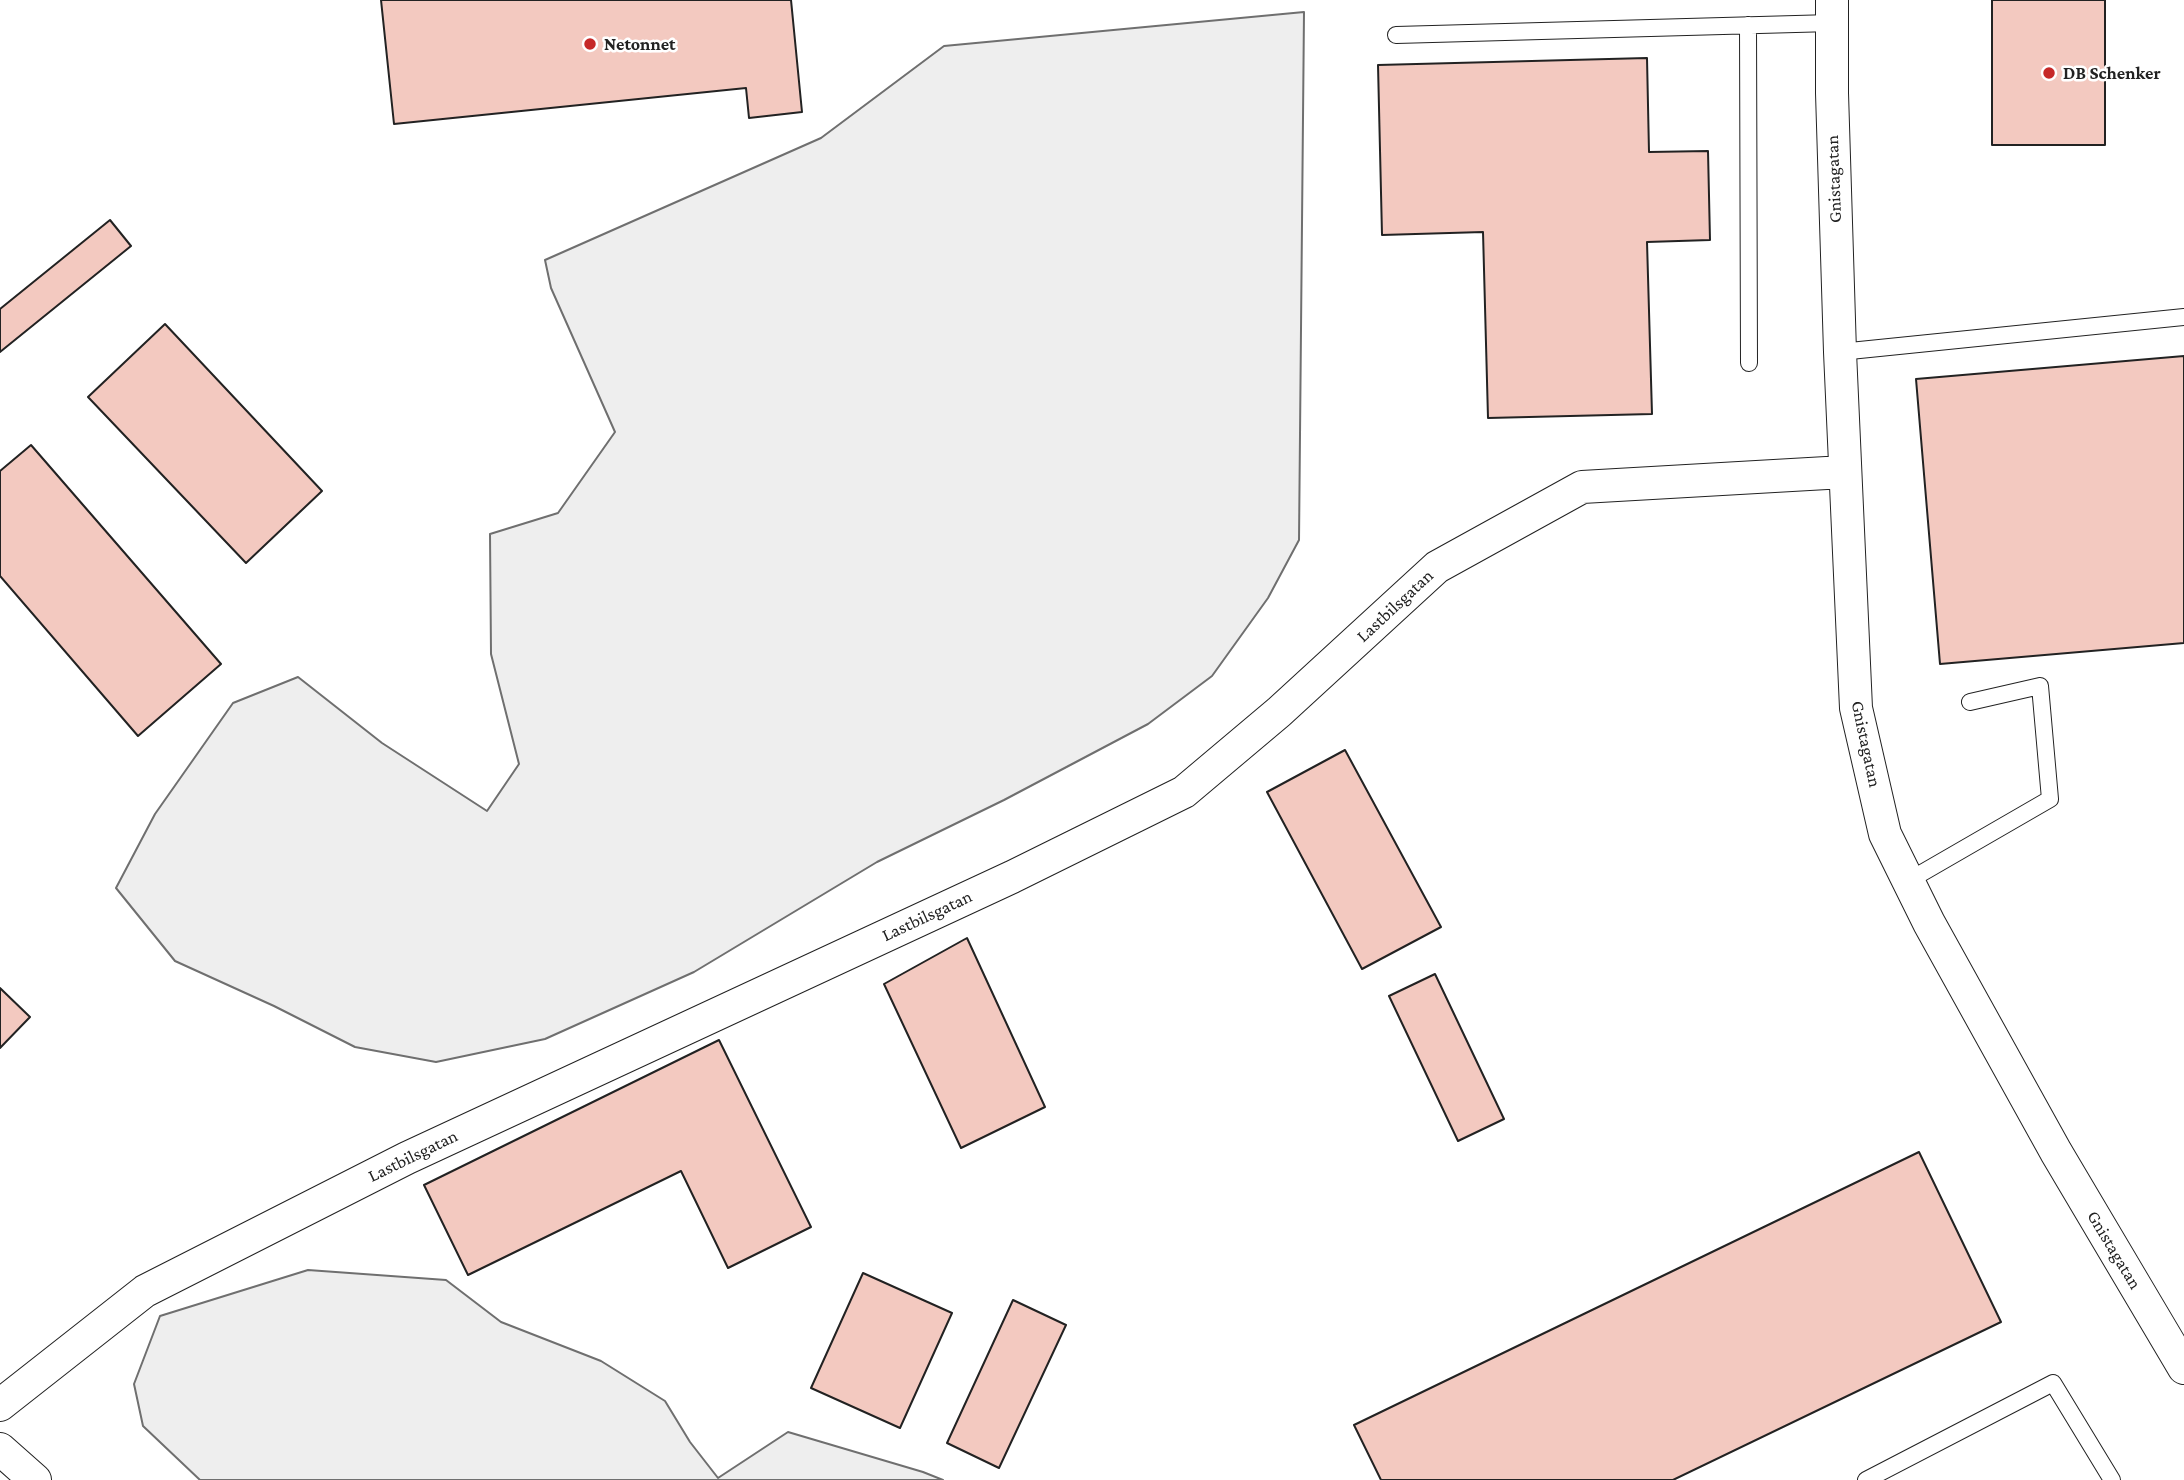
<!DOCTYPE html>
<style>
body{margin:0}
canvas{display:block;background:#fff}
</style>
<canvas width="2184" height="1480"></canvas>
<script>
const ctx = document.querySelector('canvas').getContext('2d');
ctx.lineJoin = 'round';
function fillPath(path, color) { ctx.fillStyle = color; ctx.fill(path, 'evenodd'); }
function strokePath(path, color, width, dash) { ctx.strokeStyle = color; ctx.lineWidth = width; ctx.lineCap = dash ? 'butt' : 'round'; ctx.setLineDash(dash || []); ctx.stroke(path); }
function label(font, color, halo, rows, align = 'center') {
  ctx.font = font + ' "Crimson Pro",serif'; ctx.lineWidth = 5; ctx.setLineDash([]); ctx.textBaseline = 'middle'; ctx.strokeStyle = halo; ctx.fillStyle = color; for (const [text, x, y, turn = 0] of rows) {
    ctx.save(); ctx.translate(x, y); ctx.rotate((+turn || 0) * Math.PI / 180); ctx.textAlign = isNaN(turn) ? turn : align; if (halo) ctx.strokeText(text, 0, 0); ctx.fillText(text, 0, 0); ctx.restore();
  }
}
const green = new Path2D(`
 M 1304,12 L 1299,540 L 1268,598 L 1212,676 L 1148,724 L 1004,800 L 877,862 L 694,972 L 545,1039 L 436,1062 L 355,1047 L 274,1006 L 175,961 L 116,888 L 155,814 L 233,703 L 298,677 L 382,743 L 487,811 L 519,764 L 491,654 L 490,534 L 558,513 L 615,432 L 551,288 L 545,260 L 821,138 L 944,46 Z
 M 308,1270 L 446,1280 L 501,1322 L 601,1361 L 665,1401 L 690,1442 L 718,1478 L 788,1432 L 923,1472 L 943,1480 L 200,1480 L 143,1426 L 134,1384 L 160,1316 Z`);
fillPath(green, '#eee');
strokePath(green, '#6f6f6f', 2);
const building = new Path2D(`
 M 381,0 L 791,0 L 802,112 L 749,118 L 746,88 L 394,124 Z
 M 1992,0 L 2105,0 L 2105,145 L 1992,145 Z
 M 1647,58 L 1649,152 L 1708,151 L 1710,240 L 1647,242 L 1652,414 L 1488,418 L 1483,232 L 1382,235 L 1378,65 Z
 M 110,220 L 131,246 L 0,352 L 0,309 Z
 M 165,324 L 322,491 L 246,563 L 88,397 Z
 M 2184,356 L 2184,643 L 1940,664 L 1916,379 Z
 M 31,445 L 221,664 L 138,736 L 0,576 L 0,471 Z
 M 1345,750 L 1441,927 L 1362,969 L 1267,792 Z
 M 967,938 L 1045,1107 L 961,1148 L 884,984 Z
 M 1435,974 L 1504,1119 L 1458,1141 L 1389,996 Z
 M 0,988 L 30,1017 L 0,1048 Z
 M 719,1040 L 811,1227 L 728,1268 L 681,1171 L 468,1275 L 424,1185 Z
 M 1919,1152 L 2001,1322 L 1673,1480 L 1381,1480 L 1354,1425 Z
 M 863,1273 L 952,1313 L 900,1428 L 811,1388 Z
 M 1013,1300 L 1066,1325 L 999,1468 L 947,1443 Z`);
fillPath(building, '#f3c9c0');
strokePath(building, '#222', 2);
const lane = new Path2D(`
 M 1748,25 L 1749,363
 M 1396,35 L 1832,23
 M 1840,352 L 2184,317
 M 1908,881 L 2050,799 L 2040,686 L 1970,702
 M 1866,1480 L 2053,1383 L 2112,1480`);
const street = new Path2D(`
 M 1832,0 L 1832,93 L 1840,352 L 1856,708 L 1885,834 L 1929,923 L 2056,1152 L 2184,1368
 M 0,1405 L 145,1291 L 407,1158 L 1012,877 L 1184,792 L 1279,712 L 1437,567 L 1582,487 L 1844,472
 M 0,1449 L 35,1480`);
strokePath(lane, '#222', 18);
strokePath(street, '#222', 34);
strokePath(lane, '#fff', 16);
strokePath(street, '#fff', 32);
for (const [x, y, r, color] of [
 [590,44,7,"#c62828"],
 [2049,73,7,"#c62828"]
]) { const dot = new Path2D(); dot.arc(x, y, r, 0, 2 * Math.PI); ctx.fillStyle = color; ctx.fill(dot); strokePath(dot, '#fff', 2.5); }
label('bold 18px', '#222', '#fff', [
 ["Netonnet",604,44],
 ["DB Schenker",2063,73]
], 'left');
label('18px', '#222', '#fff', [
 ["Gnistagatan",1834,179,-92],
 ["Lastbilsgatan",1395,606,-43],
 ["Gnistagatan",1866,744,78],
 ["Lastbilsgatan",927,916,-25],
 ["Lastbilsgatan",413,1156,-26],
 ["Gnistagatan",2114,1250,59]
]);
</script>
